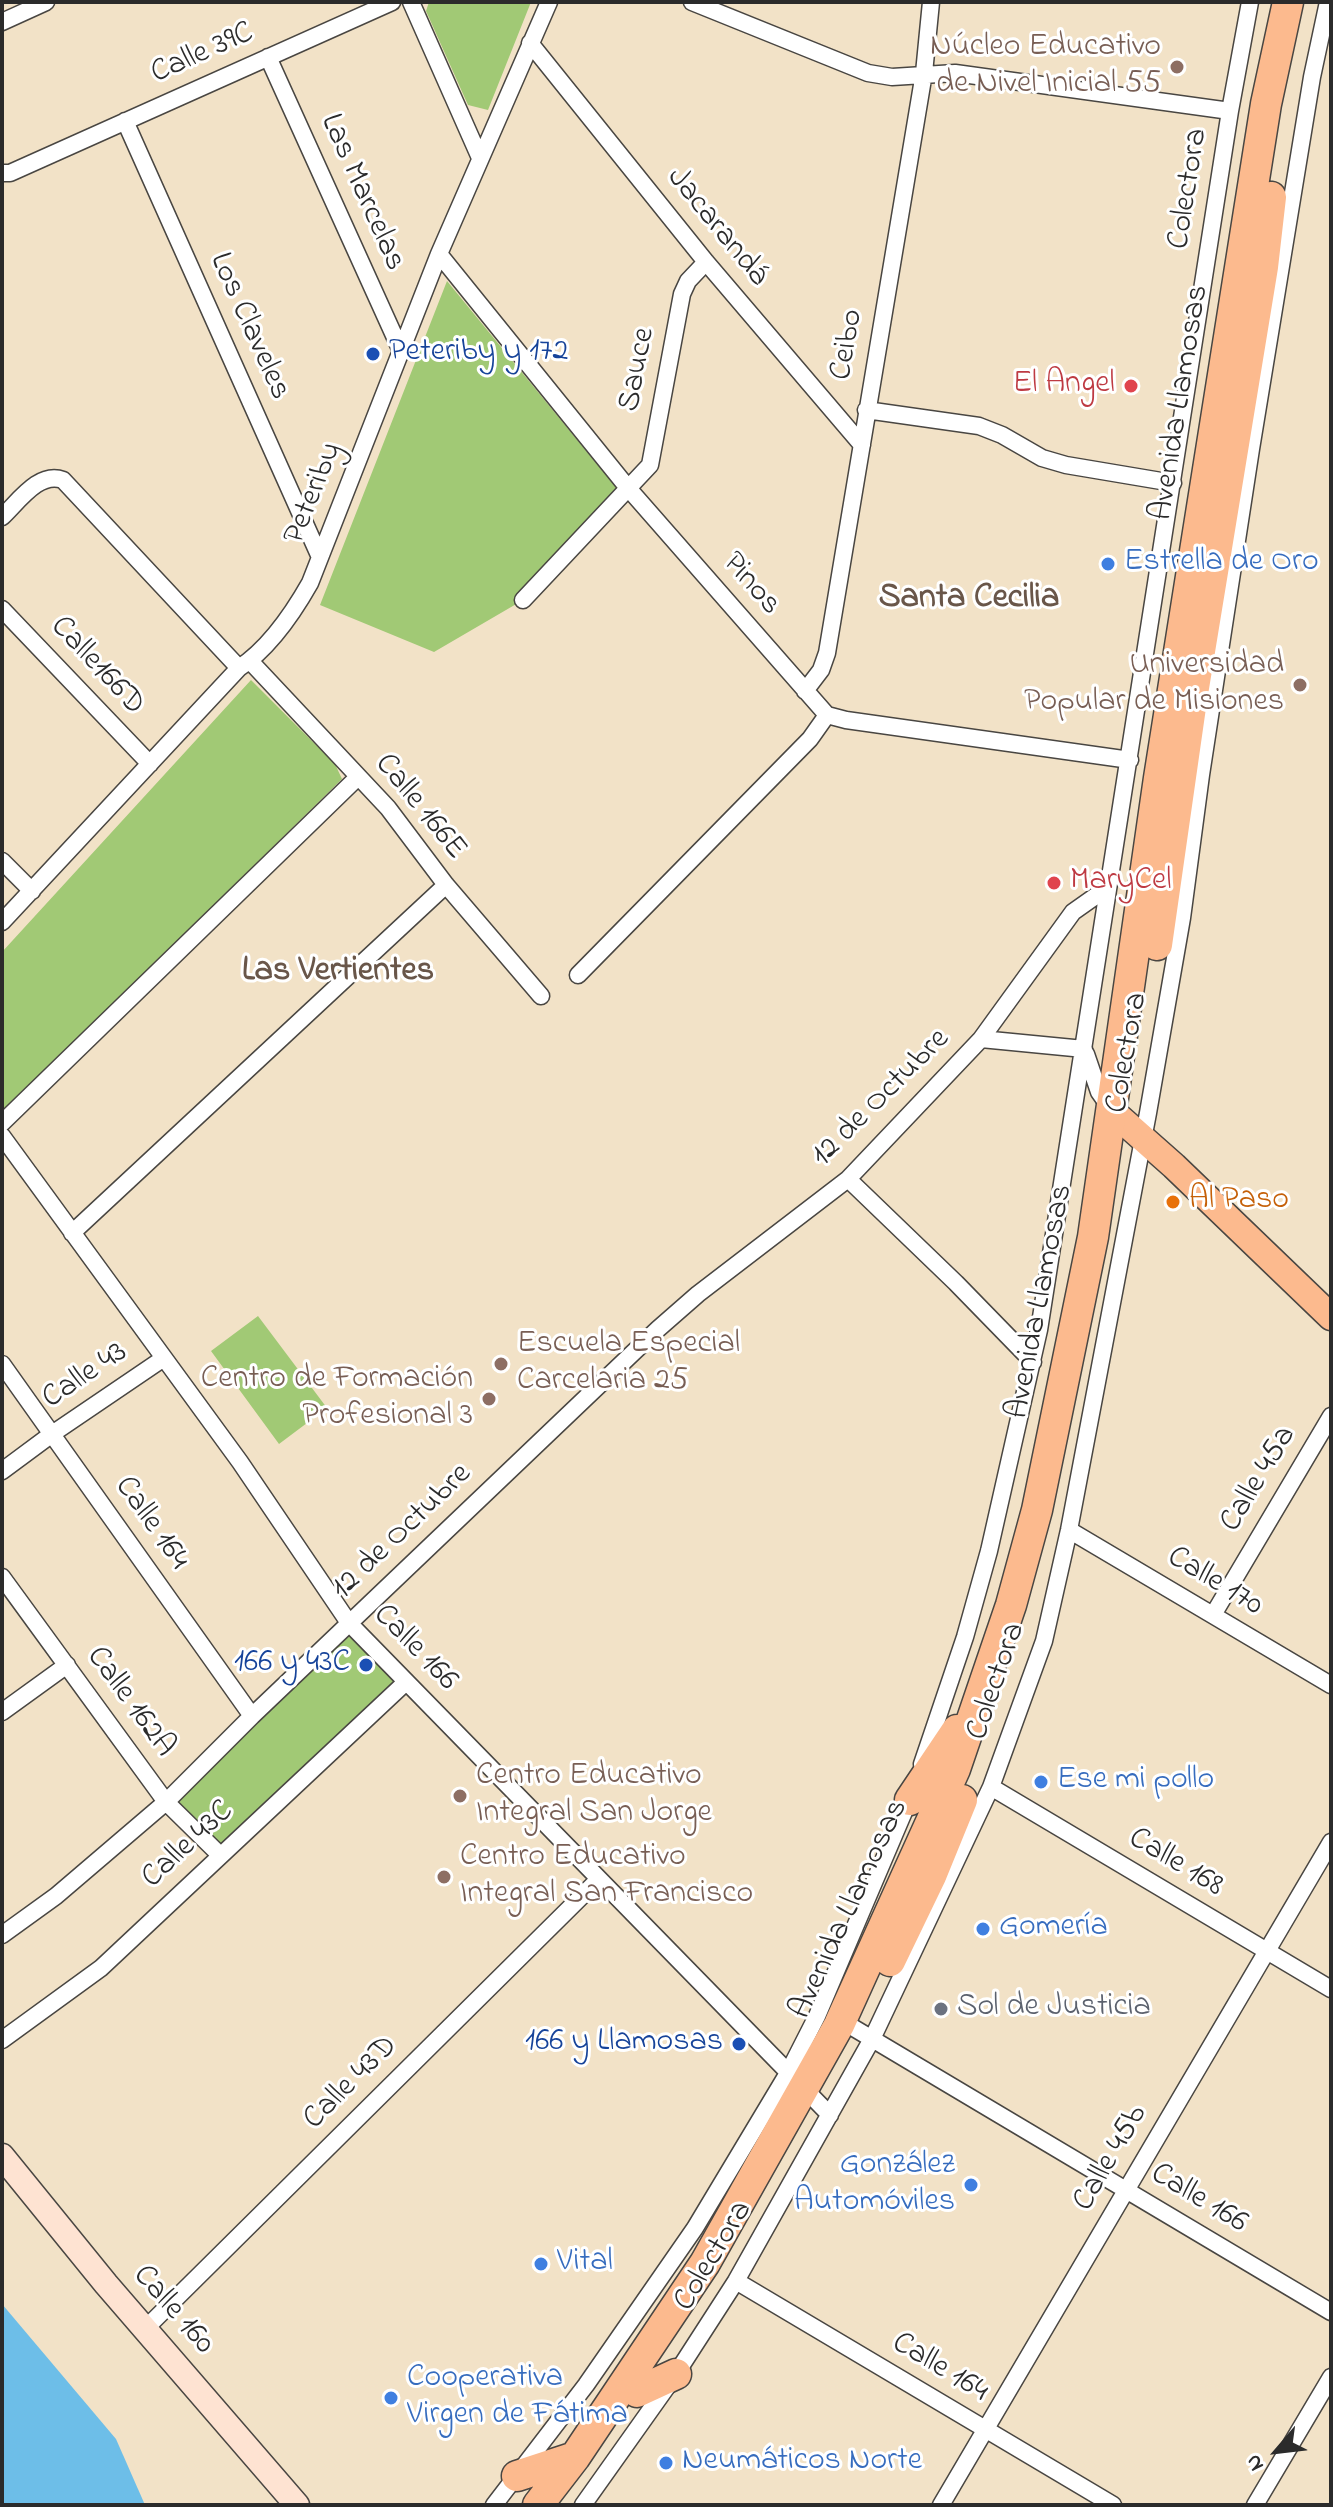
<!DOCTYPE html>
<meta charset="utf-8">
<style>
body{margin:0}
#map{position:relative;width:1333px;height:2507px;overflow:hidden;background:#f2e2c7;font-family:"Indie Flower",sans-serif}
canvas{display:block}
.frame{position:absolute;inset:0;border:4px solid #2b2b2b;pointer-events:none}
.north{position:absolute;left:1237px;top:2411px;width:80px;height:80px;-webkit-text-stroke:6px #fff;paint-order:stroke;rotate:242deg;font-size:22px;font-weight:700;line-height:32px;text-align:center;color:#2b2b2b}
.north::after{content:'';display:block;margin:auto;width:28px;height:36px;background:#2b2b2b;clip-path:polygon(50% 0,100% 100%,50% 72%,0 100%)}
</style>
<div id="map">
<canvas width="1333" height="2507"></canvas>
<div class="frame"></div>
<div class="north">N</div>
</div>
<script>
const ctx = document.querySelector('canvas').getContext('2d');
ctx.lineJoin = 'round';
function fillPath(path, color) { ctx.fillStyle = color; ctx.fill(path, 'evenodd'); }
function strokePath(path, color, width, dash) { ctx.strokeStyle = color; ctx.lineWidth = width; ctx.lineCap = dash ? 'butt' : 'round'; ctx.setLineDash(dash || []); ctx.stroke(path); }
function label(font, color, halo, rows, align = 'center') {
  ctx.font = font + ' "Indie Flower",sans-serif'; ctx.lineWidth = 6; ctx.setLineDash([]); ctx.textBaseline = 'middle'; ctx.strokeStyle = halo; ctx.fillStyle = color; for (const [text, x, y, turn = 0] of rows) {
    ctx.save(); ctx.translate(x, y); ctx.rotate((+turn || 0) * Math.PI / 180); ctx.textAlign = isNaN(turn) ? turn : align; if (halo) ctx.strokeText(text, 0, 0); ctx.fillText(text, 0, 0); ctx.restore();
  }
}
fillPath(new Path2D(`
 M 429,2 L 531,2 L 488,110 L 468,105 L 426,11 Z
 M 447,281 L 624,497 L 530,596 L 434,652 L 320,605 Z
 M 251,680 L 335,764 L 342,779 L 2,1113 L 2,952 Z
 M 258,1316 L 327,1408 L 279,1444 L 211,1351 Z
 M 351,1634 L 398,1682 L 220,1847 L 175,1801 Z`), '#a1c975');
fillPath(new Path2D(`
 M 2,2304 L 116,2439 L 145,2505 L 2,2505 Z`), '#6dbee8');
const street = new Path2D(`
 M 411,2 L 480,158
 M 692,2 L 868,73 L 892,77 L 955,73 L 1230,111
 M 2,22 L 46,2
 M 530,43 L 706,262 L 862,445
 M 268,57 L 402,353
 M 125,121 L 319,555
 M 2,173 L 10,173 L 392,2
 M 439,254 L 628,488 L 827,715 L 846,720 L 1130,760
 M 866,410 L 979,426 L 1002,435 L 1042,458 L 1066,465 L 1173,483
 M 2,517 C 19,501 39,471 63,480 L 239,668
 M 523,600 L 650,465 L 682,294 L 688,281 L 706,262
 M 2,609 L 150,764
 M 250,661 L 388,808 L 446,885 L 541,996
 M 805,691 L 821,670 L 827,653 L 924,73 L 931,2
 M 2,861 L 32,891
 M 2,922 L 239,668 C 268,649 293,613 310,583 L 439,254 L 549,2
 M 578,975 L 810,739 L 827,715
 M 981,1039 L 1084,1049
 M 1086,1054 L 1099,1092 L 1111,1109
 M 2,1123 L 358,777
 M 2,1136 L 240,1462 L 349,1623 L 830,2115
 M 848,1179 L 956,1283 L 1033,1362
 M 72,1233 L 446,885
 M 2,1364 L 252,1716
 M 2,1471 L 52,1434 L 164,1358
 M 1069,1530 L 1331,1685
 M 2,1577 L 166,1802 L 220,1855
 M 1213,1615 L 1331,1416
 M 2,1712 L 67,1665
 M 922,1764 L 965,1637 L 989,1551 L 1039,1330 L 1230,111 L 1250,2
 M 991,1787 L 1331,1989
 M 2,1935 L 56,1896 L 166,1802 L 252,1716 L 658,1329 L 698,1294 L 848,1179 L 981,1039 L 1073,912 L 1107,888
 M 837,2018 L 1331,2312
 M 2,2040 L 101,1968 L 406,1682
 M 736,2281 L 1113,2505
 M 145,2329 L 599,1879
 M 494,2505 L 586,2385 L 695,2228 L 788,2073 L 817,2016 L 912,1793
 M 583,2505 L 676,2374 L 736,2281 L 872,2039 L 991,1787 L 1044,1641 L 1069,1530 L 1148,1113 L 1182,918 L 1201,775 L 1251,449 L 1312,77 L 1328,2
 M 941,2505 L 1331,1842
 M 1255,2505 L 1331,2377`);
const secondary = new Path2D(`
 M 2,2156 L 106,2284 L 297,2505`);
const primary = new Path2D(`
 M 1113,1112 L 1174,1166 L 1331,1317`);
const highway = new Path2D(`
 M 1157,945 L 1192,700 L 1263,267 L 1271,197
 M 910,1800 L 957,1730
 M 890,1961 L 931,1876 L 962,1800
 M 637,2392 L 676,2374
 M 517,2476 L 575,2457
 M 538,2505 L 575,2457 L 705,2263 L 839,2025 L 955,1769 L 1011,1605 L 1037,1510 L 1093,1237 L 1159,778 L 1266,104 L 1288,2`);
strokePath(street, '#494642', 19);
strokePath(secondary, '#494642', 27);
strokePath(primary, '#494642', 29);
strokePath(highway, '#494642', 33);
strokePath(street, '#fff', 16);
strokePath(secondary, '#fee3d2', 24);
strokePath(primary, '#fcba8e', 26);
strokePath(highway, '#fcba8e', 30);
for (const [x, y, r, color] of [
 [1177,67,8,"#8d6e63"],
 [373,354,8,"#1a4fb4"],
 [1131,386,8,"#e0444e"],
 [1108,564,8,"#3f7fe0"],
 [1300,685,8,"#8d6e63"],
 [1054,883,8,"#e0444e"],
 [1173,1202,8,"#e8710a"],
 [501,1364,8,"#8d6e63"],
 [489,1399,8,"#8d6e63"],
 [366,1665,8,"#1a4fb4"],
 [1041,1782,8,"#3f7fe0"],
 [460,1796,8,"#8d6e63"],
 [444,1877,8,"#8d6e63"],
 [983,1929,8,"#3f7fe0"],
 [941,2009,8,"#6b7280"],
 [739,2044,8,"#1a4fb4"],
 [971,2185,8,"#3f7fe0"],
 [541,2264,8,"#3f7fe0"],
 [391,2398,8,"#3f7fe0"],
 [666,2463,8,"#3f7fe0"]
]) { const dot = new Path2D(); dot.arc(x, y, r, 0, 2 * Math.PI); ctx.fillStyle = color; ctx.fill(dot); strokePath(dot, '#fff', 3); }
label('32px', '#785e54', '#fff', [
 ["Núcleo Educativo",1161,49],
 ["de Nivel Inicial 55",1161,86],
 ["Universidad",1284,667],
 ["Popular de Misiones",1284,704],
 ["Escuela Especial",517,1346,"left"],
 ["Carcelaria 25",517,1383,"left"],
 ["Centro de Formación",473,1381],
 ["Profesional 3",473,1418],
 ["Centro Educativo",476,1778,"left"],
 ["Integral San Jorge",476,1815,"left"],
 ["Centro Educativo",460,1859,"left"],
 ["Integral San Francisco",460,1896,"left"]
], 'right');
label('32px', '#2b2b2b', '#fff', [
 ["Calle 39C",203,55,-24],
 ["Colectora",1190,189,-81],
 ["Las Marcelas",361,193,66],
 ["Jacarandá",716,228,51],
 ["Los Claveles",248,327,66],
 ["Ceibo",849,345,-80],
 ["Sauce",639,370,-79],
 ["Avenida Llamosas",1182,403,-81],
 ["Peteriby",315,494,-68],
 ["Pinos",750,585,49],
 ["Calle166D",96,667,47],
 ["Calle 166E",419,808,51],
 ["Colectora",1129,1053,-80],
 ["12 de Octubre",882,1099,-45],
 ["Avenida Llamosas",1042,1302,-79],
 ["Calle 43",86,1377,-34],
 ["Calle 45a",1260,1480,-59],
 ["Calle 164",150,1524,55],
 ["12 de Octubre",403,1533,-44],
 ["Calle 170",1214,1583,31],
 ["Calle 166",414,1649,46],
 ["Colectora",998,1682,-71],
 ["Calle 162A",129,1703,54],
 ["Calle 43C",189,1846,-43],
 ["Calle 168",1175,1864,31],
 ["Avenida Llamosas",851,1910,-65],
 ["Calle 43D",352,2084,-45],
 ["Calle 45b",1112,2159,-60],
 ["Calle 166",1198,2200,31],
 ["Colectora",715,2257,-59],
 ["Calle 160",172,2311,49],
 ["Calle 164",939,2369,31]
]);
label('32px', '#164399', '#fff', [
 ["Peteriby y 172",389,354,"left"],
 ["166 y 43C",350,1665],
 ["166 y Llamosas",723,2044]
], 'right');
label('32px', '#be3a42', '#fff', [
 ["El Angel",1115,386],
 ["MaryCel",1070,883,"left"]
], 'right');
label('32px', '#366cbe', '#fff', [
 ["Estrella de Oro",1124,564],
 ["Ese mi pollo",1057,1782],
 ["Gomería",999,1929],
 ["González",955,2167,"right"],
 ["Automóviles",955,2204,"right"],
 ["Vital",557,2264],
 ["Cooperativa",407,2380],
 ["Virgen de Fátima",407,2417],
 ["Neumáticos Norte",682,2463]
], 'left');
label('32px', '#c56008', '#fff', [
 ["Al Paso",1189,1202]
], 'left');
label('32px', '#5b616d', '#fff', [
 ["Sol de Justicia",957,2009]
], 'left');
label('bold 34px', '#695649', '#fff', [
 ["Santa Cecilia",969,600],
 ["Las Vertientes",338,973]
]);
</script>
